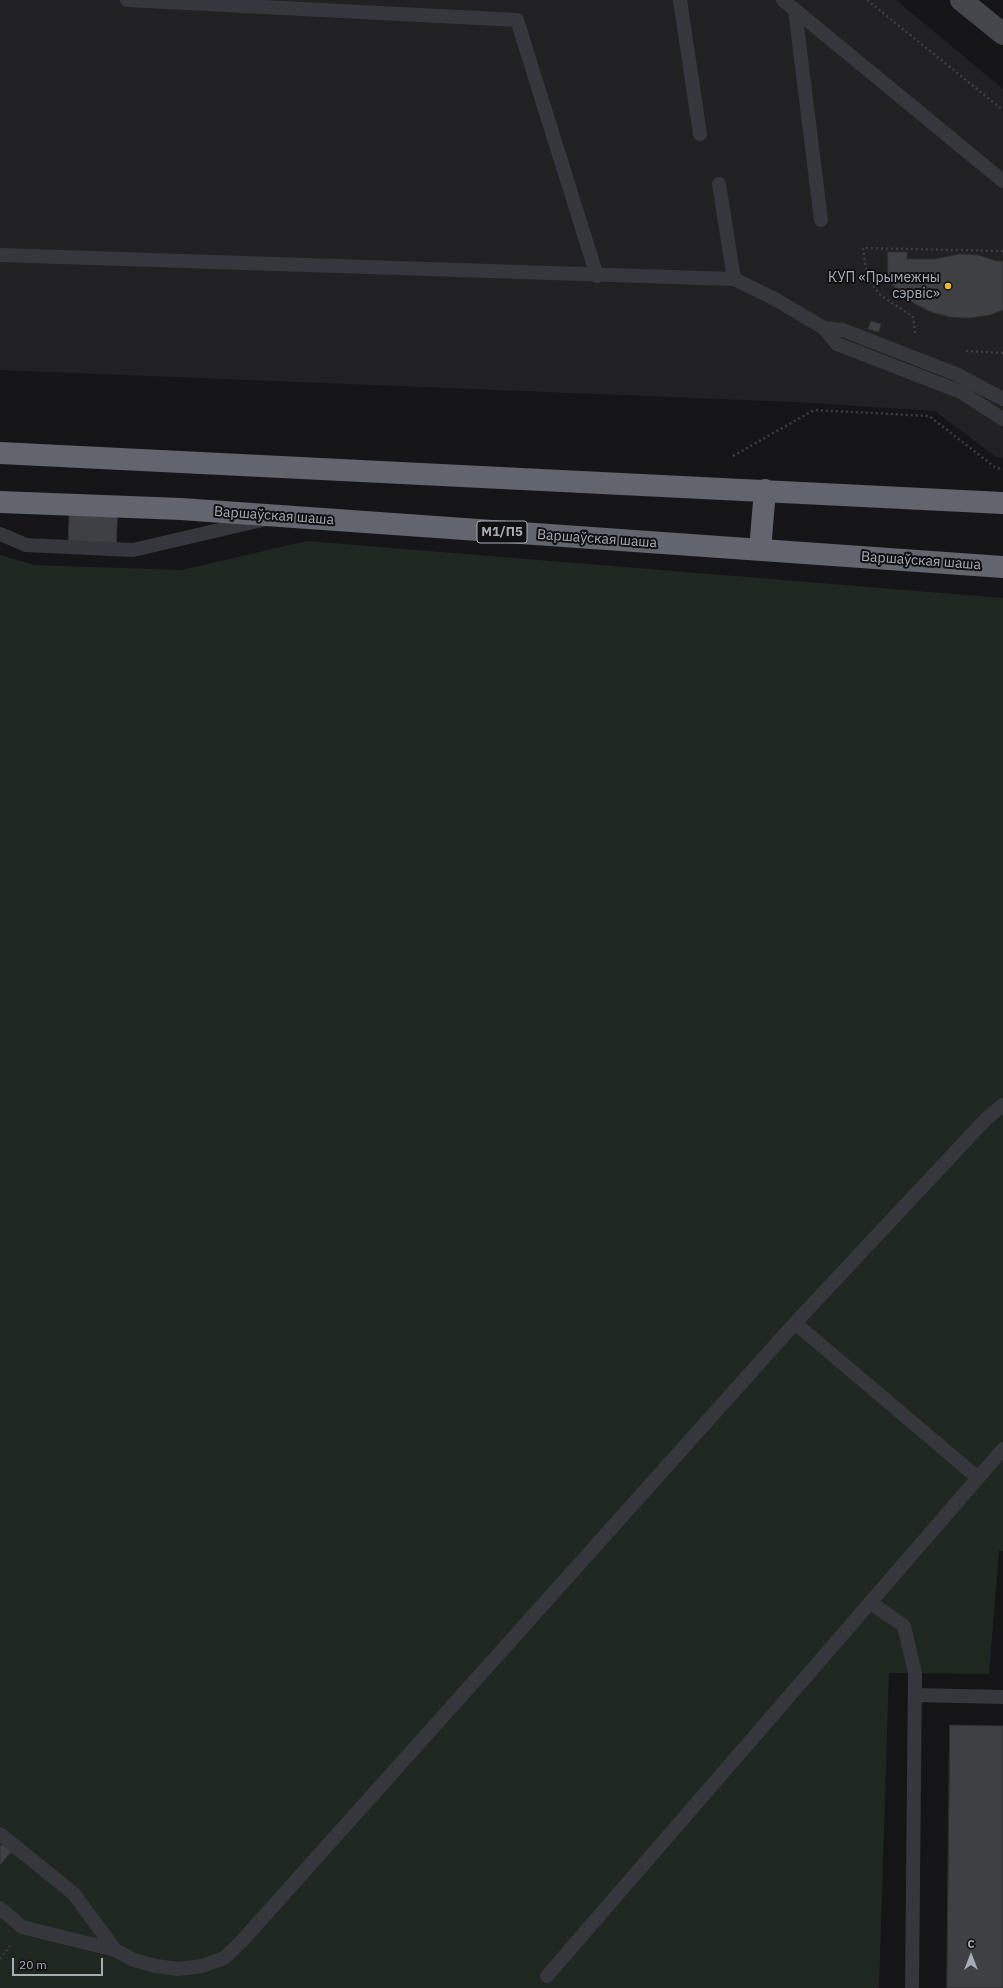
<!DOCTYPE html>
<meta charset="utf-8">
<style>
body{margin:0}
#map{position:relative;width:1003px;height:1988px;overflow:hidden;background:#151517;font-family:"IBM Plex Sans",sans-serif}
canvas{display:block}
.north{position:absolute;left:951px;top:1936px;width:40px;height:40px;-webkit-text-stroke:3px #101012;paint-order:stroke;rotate:0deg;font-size:11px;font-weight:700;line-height:16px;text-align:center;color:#a7acb7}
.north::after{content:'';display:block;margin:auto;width:14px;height:18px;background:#a7acb7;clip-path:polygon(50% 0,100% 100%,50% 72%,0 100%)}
.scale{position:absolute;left:12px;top:1958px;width:91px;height:18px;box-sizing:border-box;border:2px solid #a7acb7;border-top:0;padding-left:5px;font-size:12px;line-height:14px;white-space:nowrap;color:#a7acb7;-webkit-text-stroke:3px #101012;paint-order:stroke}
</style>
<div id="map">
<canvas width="1003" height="1988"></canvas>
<div class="north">С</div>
<div class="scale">20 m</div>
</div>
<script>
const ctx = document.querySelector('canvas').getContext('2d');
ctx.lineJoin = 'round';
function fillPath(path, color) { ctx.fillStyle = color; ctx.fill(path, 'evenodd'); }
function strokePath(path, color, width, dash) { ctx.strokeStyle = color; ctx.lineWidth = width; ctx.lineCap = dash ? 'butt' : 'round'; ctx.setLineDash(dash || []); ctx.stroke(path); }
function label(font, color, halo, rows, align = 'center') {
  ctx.font = font + ' "IBM Plex Sans",sans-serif'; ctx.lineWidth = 4; ctx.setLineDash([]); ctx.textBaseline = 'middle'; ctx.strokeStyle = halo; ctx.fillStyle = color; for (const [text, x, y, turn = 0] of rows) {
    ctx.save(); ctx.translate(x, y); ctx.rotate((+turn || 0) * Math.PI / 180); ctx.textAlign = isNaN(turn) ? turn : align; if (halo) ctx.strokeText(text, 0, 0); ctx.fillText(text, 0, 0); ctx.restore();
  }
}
fillPath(new Path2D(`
 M 0,0 L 896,0 L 1003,89 L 1003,458 L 996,457 L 935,411 L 794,402 L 0,370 Z`), '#212124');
fillPath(new Path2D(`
 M 307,541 L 1003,598 L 1003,1551 L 999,1551 L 989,1674 L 889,1673 L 879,1988 L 0,1988 L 0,555 L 34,565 L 182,570 Z`), '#1f2721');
const building = new Path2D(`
 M 888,252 L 907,252 L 907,259 L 935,259 L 960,254 L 978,255 L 996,261 L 1003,261 L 1003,310 L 990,315 L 970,318 L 949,317 L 931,312 L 915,304 L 899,292 L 888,280 Z
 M 871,321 L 881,324 L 879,332 L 868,329 Z
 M 70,499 L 118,501 L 116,555 L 68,553 Z
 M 950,1725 L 1003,1726 L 1003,1988 L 947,1988 Z
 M 4,1844 L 12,1851 L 0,1865 L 0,1846 Z`);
fillPath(building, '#3f4044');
strokePath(building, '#2f2f33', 1);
strokePath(new Path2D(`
 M 867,0 L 1003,110
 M 915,333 L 913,317 L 879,294 L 867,276 L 863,248 L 1003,251
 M 966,351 L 1003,353
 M 733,456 L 814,410 L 929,416 L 996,468 L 1003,469
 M 0,1959 L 10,1946`), '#3c3e43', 2.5, [2, 3]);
strokePath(new Path2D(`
 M 127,0 L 517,20 L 597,276
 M 680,0 L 700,134
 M 783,0 L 1003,181
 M 795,10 L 821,220
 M 719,184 L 734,279
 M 0,255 L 734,279 L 773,298 L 824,328 L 843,330 L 956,374 L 1003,399
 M 824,328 L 837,344 L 961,392 L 1003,419
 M 0,534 L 26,545 L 133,550 L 262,520
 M 795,1323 L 978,1478
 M 870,1602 L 904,1626 L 915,1673 L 912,1988
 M 915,1695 L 1003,1697
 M 0,1834 L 74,1894 L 115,1950 L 134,1960 L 156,1966 L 178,1969 L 202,1966 L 224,1958 L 241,1942 L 795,1323 L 986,1119 L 1003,1105
 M 0,1908 L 22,1927 L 115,1950
 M 547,1976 L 1003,1449`), '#36373c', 14);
strokePath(new Path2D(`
 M 961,0 L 1003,34`), '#44464c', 22);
strokePath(new Path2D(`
 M 0,453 L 1003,503
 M 0,502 L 181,509 L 1003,567
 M 760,550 L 765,490`), '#62656d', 22);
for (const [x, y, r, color] of [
 [948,286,4,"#efb735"]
]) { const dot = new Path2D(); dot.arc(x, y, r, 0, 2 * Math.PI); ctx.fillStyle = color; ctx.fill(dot); strokePath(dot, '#101012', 1.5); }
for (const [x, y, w] of [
 [502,532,50]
]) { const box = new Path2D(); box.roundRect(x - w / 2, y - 11, w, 22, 3); ctx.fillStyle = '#101012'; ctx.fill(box); strokePath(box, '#a7acb7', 1); }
label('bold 13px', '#a7acb7', null, [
 ["М1/П5",502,532]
]);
label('14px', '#a7acb7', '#101012', [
 ["КУП «Прымежны",940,278],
 ["сэрвіс»",940,294]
], 'right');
label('14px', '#a7acb7', '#101012', [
 ["Варшаўская шаша",274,516,4],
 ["Варшаўская шаша",597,539,4],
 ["Варшаўская шаша",921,561,4]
]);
</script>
